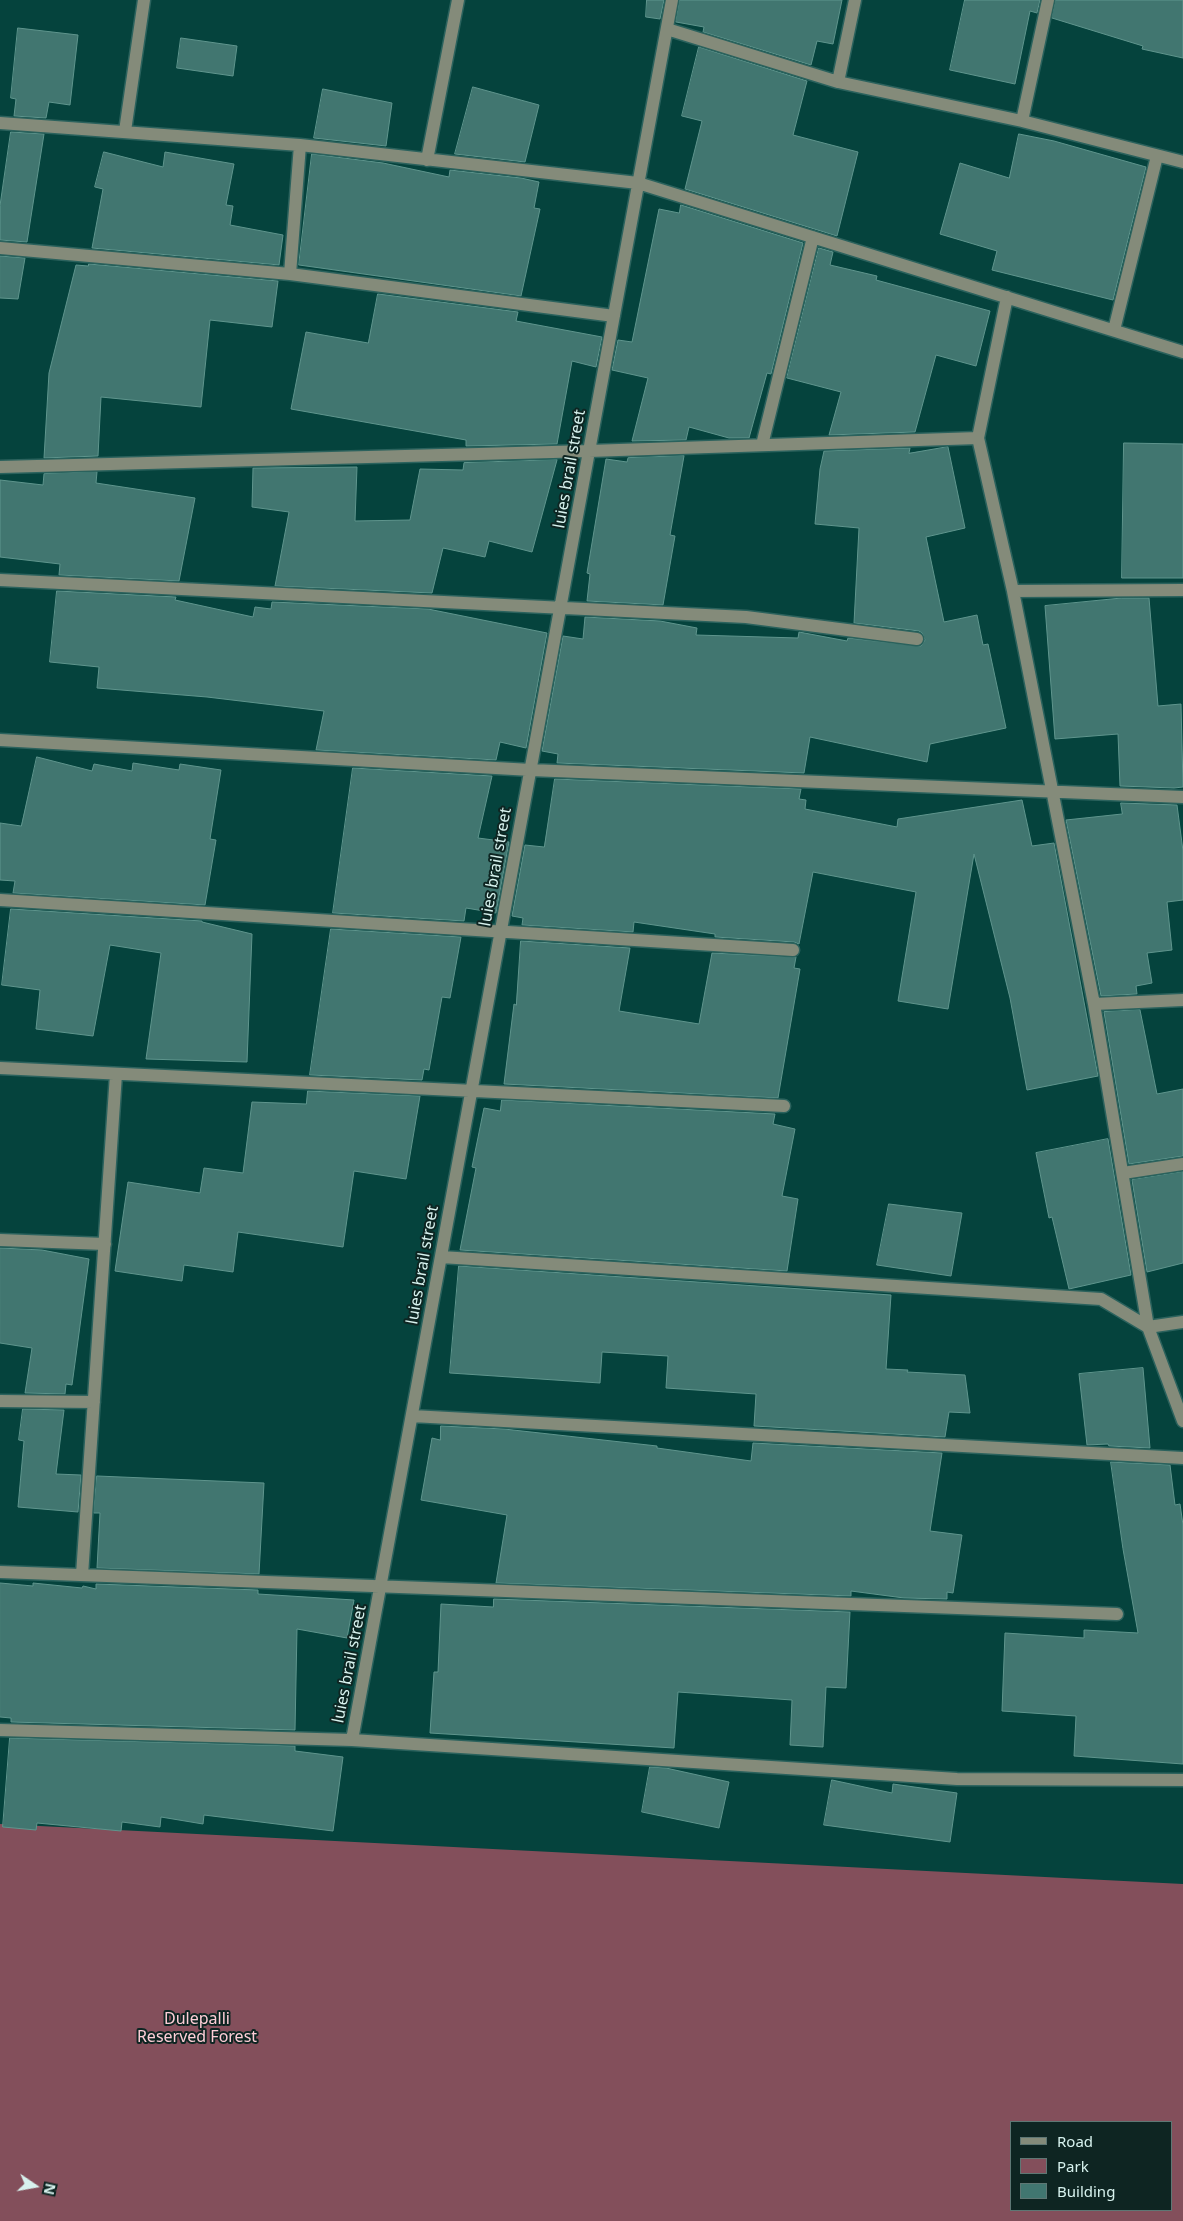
<!DOCTYPE html>
<style>
body{margin:0}
#map{position:relative;width:1183px;height:2221px;overflow:hidden;background:#05433d;font-family:"Noto Sans",sans-serif}
canvas{display:block}
.legend{position:absolute;left:1010px;top:2121px;width:162px;height:90px;box-sizing:border-box;background:#0e2522;border:1px solid #5e7774;margin:0;padding:6px 9px;list-style:none;font-size:15px;color:#d7f2ee}
.legend li{display:flex;align-items:center;gap:10px;height:25px}
.legend b{width:25px;border:1px solid #5e7774}
.north{position:absolute;left:10px;top:2161px;width:50px;height:50px;-webkit-text-stroke:4px #0e2522;paint-order:stroke;rotate:102deg;font-size:14px;font-weight:700;line-height:20px;text-align:center;color:#d7f2ee}
.north::after{content:'';display:block;margin:auto;width:18px;height:22px;background:#d7f2ee;clip-path:polygon(50% 0,100% 100%,50% 72%,0 100%)}
</style>
<div id="map">
<canvas width="1183" height="2221"></canvas>
<ul class="legend">
<li><b style="height:6px;background:#848b7a"></b>Road</li>
<li><b style="height:14px;background:#834f5b"></b>Park</li>
<li><b style="height:14px;background:#417670"></b>Building</li>
</ul>
<div class="north">N</div>
</div>
<script>
const ctx = document.querySelector('canvas').getContext('2d');
ctx.lineJoin = 'round';
function fillPath(path, color) { ctx.fillStyle = color; ctx.fill(path, 'evenodd'); }
function strokePath(path, color, width, dash) { ctx.strokeStyle = color; ctx.lineWidth = width; ctx.lineCap = dash ? 'butt' : 'round'; ctx.setLineDash(dash || []); ctx.stroke(path); }
function label(font, color, halo, rows, align = 'center') {
  ctx.font = font + ' "Noto Sans",sans-serif'; ctx.lineWidth = 4; ctx.setLineDash([]); ctx.textBaseline = 'middle'; ctx.strokeStyle = halo; ctx.fillStyle = color; for (const [text, x, y, turn = 0] of rows) {
    ctx.save(); ctx.translate(x, y); ctx.rotate((+turn || 0) * Math.PI / 180); ctx.textAlign = isNaN(turn) ? turn : align; if (halo) ctx.strokeText(text, 0, 0); ctx.fillText(text, 0, 0); ctx.restore();
  }
}
fillPath(new Path2D(`
 M 0,1824 L 1183,1884 L 1183,2221 L 0,2221 ZM 1012,2122 L 1172,2122 L 1172,2210 L 1012,2210 Z`), '#834f5b');
const building = new Path2D(`
 M 647,0 L 664,0 L 660,19 L 646,17 Z
 M 680,0 L 842,0 L 833,44 L 817,41 L 811,65 L 703,32 L 704,27 L 676,22 Z
 M 965,0 L 1040,0 L 1037,13 L 1030,11 L 1015,84 L 950,70 Z
 M 1056,0 L 1183,0 L 1183,58 L 1142,49 L 1143,46 L 1052,18 Z
 M 18,28 L 78,35 L 70,105 L 49,102 L 46,118 L 14,116 L 16,99 L 11,98 Z
 M 181,38 L 237,46 L 233,76 L 177,68 Z
 M 699,47 L 807,81 L 793,135 L 858,152 L 837,236 L 685,189 L 702,121 L 682,116 Z
 M 473,87 L 539,105 L 525,162 L 455,154 Z
 M 323,89 L 392,103 L 386,146 L 314,138 Z
 M 11,132 L 44,134 L 27,242 L 0,240 L 0,206 Z
 M 1019,134 L 1054,141 L 1146,167 L 1113,300 L 992,270 L 997,251 L 940,234 L 960,163 L 1009,178 Z
 M 104,152 L 163,167 L 165,152 L 234,164 L 226,205 L 233,206 L 230,225 L 283,235 L 279,265 L 92,248 L 103,189 L 95,187 Z
 M 312,154 L 383,163 L 449,177 L 450,170 L 521,178 L 539,182 L 534,208 L 540,209 L 521,296 L 299,265 Z
 M 681,205 L 803,243 L 771,374 L 767,373 L 749,438 L 729,438 L 689,427 L 686,440 L 632,441 L 648,378 L 612,370 L 618,340 L 632,342 L 659,209 L 679,213 Z
 M 819,248 L 833,252 L 830,265 L 877,276 L 876,280 L 990,311 L 976,366 L 936,355 L 915,432 L 829,435 L 841,392 L 787,378 Z
 M 0,256 L 25,258 L 18,299 L 0,298 Z
 M 89,264 L 278,281 L 272,327 L 210,320 L 201,407 L 101,397 L 98,456 L 44,458 L 49,373 L 76,265 L 88,266 Z
 M 378,294 L 518,312 L 516,321 L 602,337 L 596,367 L 572,361 L 557,444 L 466,446 L 466,440 L 291,409 L 306,332 L 368,343 Z
 M 1124,443 L 1183,444 L 1183,578 L 1122,578 Z
 M 948,447 L 965,528 L 926,537 L 944,622 L 977,615 L 983,645 L 988,644 L 1006,728 L 930,744 L 927,762 L 810,737 L 804,773 L 557,763 L 558,754 L 542,751 L 563,636 L 583,639 L 585,617 L 660,621 L 697,628 L 696,635 L 798,638 L 799,632 L 847,641 L 848,638 L 921,646 L 925,640 L 922,633 L 919,631 L 854,623 L 859,528 L 815,524 L 820,469 L 824,451 L 910,448 L 909,453 Z
 M 684,456 L 670,535 L 675,536 L 663,605 L 587,601 L 590,574 L 587,573 L 606,459 L 627,462 L 628,458 Z
 M 557,460 L 532,552 L 489,541 L 485,557 L 443,548 L 432,593 L 275,586 L 289,512 L 252,507 L 253,468 L 357,467 L 355,521 L 410,520 L 420,469 L 463,470 L 464,463 Z
 M 97,472 L 96,483 L 195,498 L 179,581 L 59,575 L 60,564 L 0,557 L 0,480 L 43,485 L 44,474 Z
 M 57,591 L 176,597 L 175,600 L 253,617 L 255,607 L 271,609 L 272,602 L 428,609 L 547,633 L 526,748 L 500,742 L 496,760 L 316,750 L 324,711 L 207,697 L 97,688 L 99,667 L 50,662 Z
 M 1122,598 L 1149,598 L 1158,706 L 1181,704 L 1183,787 L 1174,788 L 1120,786 L 1118,734 L 1055,739 L 1045,606 Z
 M 37,757 L 92,771 L 94,764 L 132,771 L 133,763 L 179,770 L 180,764 L 221,770 L 210,839 L 216,840 L 205,905 L 13,893 L 15,881 L 0,880 L 0,823 L 21,826 Z
 M 353,768 L 492,776 L 478,838 L 509,842 L 496,913 L 466,908 L 464,921 L 333,913 Z
 M 555,779 L 801,789 L 799,799 L 806,800 L 805,809 L 897,827 L 898,819 L 1022,800 L 1032,846 L 1054,843 L 1098,1076 L 1027,1090 L 1010,998 L 974,854 L 948,1009 L 898,1001 L 916,892 L 813,872 L 799,944 L 794,942 L 715,937 L 715,934 L 634,922 L 633,932 L 522,925 L 523,918 L 512,916 L 525,845 L 544,847 Z
 M 1121,803 L 1177,805 L 1183,851 L 1183,900 L 1167,902 L 1172,950 L 1147,953 L 1152,983 L 1136,986 L 1137,994 L 1101,996 L 1066,820 L 1122,814 Z
 M 11,909 L 202,921 L 202,922 L 252,934 L 247,1062 L 146,1059 L 161,953 L 110,945 L 93,1036 L 36,1029 L 40,990 L 2,985 Z
 M 331,929 L 461,937 L 450,998 L 442,997 L 429,1070 L 424,1069 L 422,1080 L 310,1075 Z
 M 521,941 L 630,948 L 619,1011 L 699,1024 L 712,953 L 796,957 L 794,968 L 800,969 L 778,1098 L 504,1084 L 514,1004 L 516,1005 Z
 M 1140,1010 L 1157,1094 L 1183,1089 L 1183,1156 L 1129,1164 L 1104,1012 Z
 M 308,1091 L 420,1096 L 406,1179 L 354,1171 L 343,1247 L 238,1232 L 233,1272 L 184,1265 L 182,1281 L 115,1271 L 128,1182 L 200,1193 L 204,1168 L 243,1173 L 252,1102 L 306,1104 Z
 M 502,1100 L 775,1114 L 773,1124 L 795,1129 L 782,1196 L 798,1199 L 787,1271 L 460,1250 L 476,1168 L 472,1167 L 484,1108 L 500,1111 Z
 M 1108,1139 L 1131,1275 L 1069,1289 L 1052,1217 L 1049,1218 L 1036,1153 Z
 M 1183,1172 L 1183,1263 L 1147,1272 L 1132,1180 Z
 M 889,1204 L 962,1213 L 951,1276 L 877,1265 Z
 M 0,1248 L 42,1250 L 89,1259 L 72,1385 L 66,1384 L 65,1394 L 25,1393 L 32,1348 L 0,1343 Z
 M 459,1266 L 891,1295 L 886,1369 L 908,1370 L 907,1372 L 965,1375 L 970,1413 L 949,1412 L 945,1437 L 754,1426 L 756,1394 L 666,1388 L 668,1356 L 602,1352 L 600,1383 L 450,1373 Z
 M 1143,1368 L 1150,1448 L 1109,1446 L 1108,1444 L 1087,1445 L 1079,1374 Z
 M 23,1409 L 64,1410 L 56,1474 L 81,1475 L 78,1512 L 18,1507 L 24,1441 L 19,1440 Z
 M 441,1426 L 504,1429 L 657,1446 L 657,1448 L 751,1461 L 753,1443 L 942,1453 L 930,1531 L 962,1535 L 953,1593 L 947,1592 L 947,1599 L 904,1598 L 851,1591 L 851,1596 L 496,1583 L 507,1515 L 421,1500 L 432,1438 L 440,1440 Z
 M 1111,1462 L 1170,1465 L 1175,1505 L 1180,1504 L 1183,1525 L 1183,1764 L 1074,1756 L 1076,1716 L 1002,1711 L 1005,1633 L 1084,1638 L 1084,1630 L 1138,1633 L 1123,1549 Z
 M 97,1476 L 264,1483 L 259,1574 L 97,1568 L 100,1513 L 94,1513 Z
 M 0,1583 L 33,1586 L 33,1583 L 82,1588 L 83,1586 L 96,1589 L 96,1584 L 258,1590 L 258,1594 L 354,1600 L 347,1638 L 297,1629 L 295,1730 L 11,1722 L 11,1718 L 0,1717 Z
 M 494,1599 L 850,1612 L 846,1688 L 826,1687 L 823,1747 L 790,1745 L 792,1700 L 678,1692 L 674,1748 L 430,1733 L 434,1672 L 438,1672 L 441,1604 L 493,1607 Z
 M 10,1738 L 295,1746 L 295,1751 L 343,1757 L 333,1831 L 204,1815 L 203,1824 L 161,1817 L 160,1827 L 122,1822 L 121,1831 L 37,1823 L 36,1830 L 3,1827 Z
 M 650,1767 L 666,1768 L 729,1782 L 719,1828 L 642,1812 Z
 M 832,1780 L 892,1793 L 893,1784 L 957,1793 L 950,1842 L 824,1825 Z`);
fillPath(building, '#417670');
strokePath(building, '#5f958d', 1);
const minor = new Path2D(`
 M 667,29 L 838,82 L 1022,121 L 1183,162
 M 838,82 L 855,0
 M 1022,121 L 1048,0
 M 0,123 L 300,145 L 638,183 L 1183,352
 M 125,131 L 144,0
 M 427,160 L 458,0
 M 0,248 L 290,274 L 614,316
 M 290,274 L 300,145
 M 1007,297 L 978,438 L 1013,591 L 1094,1004 L 1148,1327 L 1183,1421
 M 1114,330 L 1157,156
 M 762,445 L 813,237
 M 0,467 L 589,451 L 978,438
 M 0,580 L 746,617 L 917,639
 M 1013,591 L 1183,590
 M 0,740 L 531,770 L 1183,797
 M 0,900 L 793,950
 M 1094,1004 L 1183,1000
 M 0,1068 L 784,1106
 M 1123,1173 L 1183,1164
 M 0,1240 L 105,1244
 M 441,1257 L 1101,1299 L 1148,1327 L 1183,1322
 M 0,1401 L 94,1402
 M 412,1416 L 1183,1458
 M 0,1572 L 1117,1614
 M 82,1575 L 116,1074
 M 0,1730 L 352,1740 L 957,1779 L 1183,1780
 M 352,1740 L 672,0`);
strokePath(minor, '#2b625d', 15);
strokePath(minor, '#848b7a', 12);
label('16px', '#d7f2ee', '#0e2522', [
 ["luies brail street",570,469,-80],
 ["luies brail street",496,867,-80],
 ["luies brail street",423,1265,-80],
 ["luies brail street",350,1664,-79]
]);
label('16px', '#feced7', '#0e2522', [
 ["Dulepalli",197,2019],
 ["Reserved Forest",197,2037]
]);
</script>
